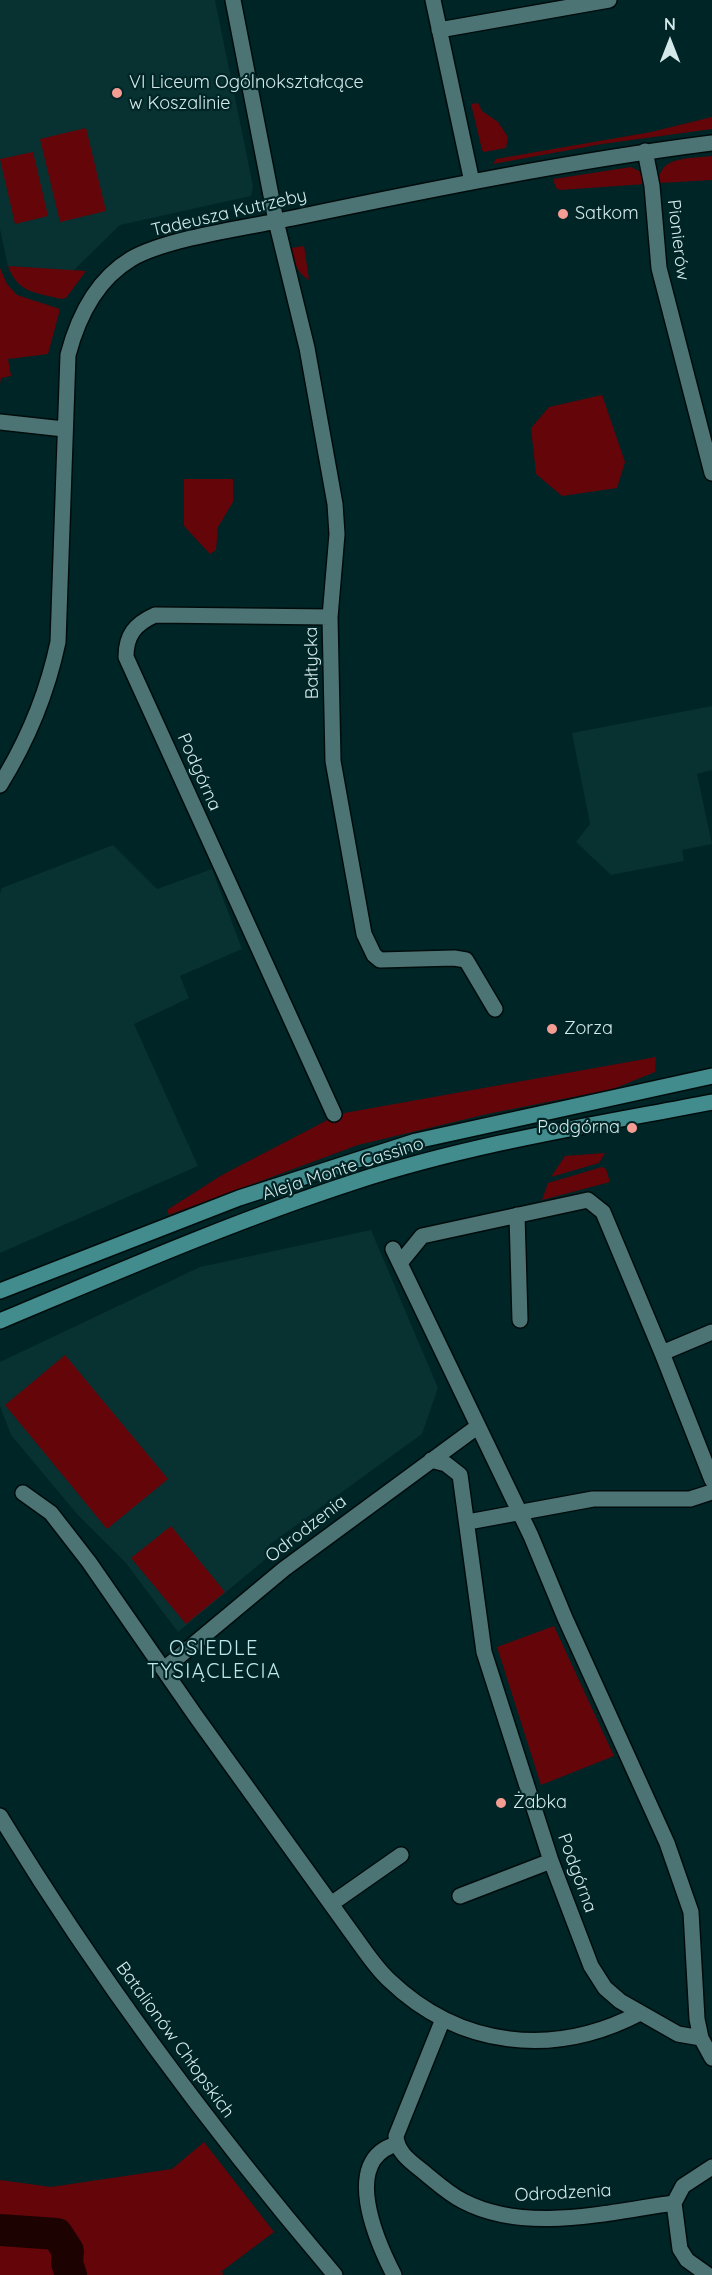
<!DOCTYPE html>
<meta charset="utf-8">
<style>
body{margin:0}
#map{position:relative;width:712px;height:2275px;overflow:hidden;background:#002526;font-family:Quicksand,sans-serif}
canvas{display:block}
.north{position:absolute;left:640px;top:12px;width:60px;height:60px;-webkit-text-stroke:4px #002526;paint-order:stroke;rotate:0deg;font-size:16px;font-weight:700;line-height:24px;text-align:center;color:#d4e9e9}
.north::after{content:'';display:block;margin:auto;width:21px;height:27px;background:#d4e9e9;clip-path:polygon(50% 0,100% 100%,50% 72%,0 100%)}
</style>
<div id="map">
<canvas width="712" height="2275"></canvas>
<div class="north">N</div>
</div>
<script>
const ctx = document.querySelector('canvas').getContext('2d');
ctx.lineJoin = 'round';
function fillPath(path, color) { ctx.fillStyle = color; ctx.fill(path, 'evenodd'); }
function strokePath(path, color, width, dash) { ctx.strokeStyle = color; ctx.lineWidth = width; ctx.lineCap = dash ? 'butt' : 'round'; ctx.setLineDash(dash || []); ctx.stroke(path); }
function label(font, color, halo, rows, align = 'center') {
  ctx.font = font + ' Quicksand,sans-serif'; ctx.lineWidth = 4.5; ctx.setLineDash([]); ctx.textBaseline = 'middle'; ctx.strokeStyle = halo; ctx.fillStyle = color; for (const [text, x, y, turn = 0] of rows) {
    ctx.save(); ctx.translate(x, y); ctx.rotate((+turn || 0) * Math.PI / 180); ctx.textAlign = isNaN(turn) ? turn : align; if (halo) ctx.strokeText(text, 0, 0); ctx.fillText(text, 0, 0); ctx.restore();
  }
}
fillPath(new Path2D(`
 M 0,0 L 215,0 L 253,186 L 251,196 L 120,225 L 73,271 L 8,266 L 0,229 Z
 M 712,706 L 712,770 L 697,774 L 712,844 L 682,850 L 684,861 L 611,875 L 576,842 L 590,824 L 572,733 Z
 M 113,845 L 157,889 L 212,869 L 242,949 L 180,976 L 189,998 L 134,1024 L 198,1166 L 0,1253 L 0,894 L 2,888 Z
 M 371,1230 L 438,1388 L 422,1434 L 269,1545 L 274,1552 L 178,1632 L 125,1562 L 77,1514 L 11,1435 L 0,1406 L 0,1362 L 200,1267 Z`), '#083132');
fillPath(new Path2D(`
 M 478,103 L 482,111 L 498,122 L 508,137 L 506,148 L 484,152 L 482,150 L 471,104 Z
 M 712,117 L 712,129 L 602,144 L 493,164 L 496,159 L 651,132 Z
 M 86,128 L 106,211 L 60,222 L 40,139 Z
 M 33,152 L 48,216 L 15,224 L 0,159 Z
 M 712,156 L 712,180 L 659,183 C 658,155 691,159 712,156 Z
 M 631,167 L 641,172 L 646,184 L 560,190 L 556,188 L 553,179 Z
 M 304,246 L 309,280 C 296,272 294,262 291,248 Z
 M 8,266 L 86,271 L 66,298 L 61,299 C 34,292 18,293 8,266 Z
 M 0,268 L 7,284 L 17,295 L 60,309 L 48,354 L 8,359 L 11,376 L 1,378 L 0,384 Z
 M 602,395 L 625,462 L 617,488 L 562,496 L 536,474 L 531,428 L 549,407 Z
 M 184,479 L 233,479 L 233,502 L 218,527 L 216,550 L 210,554 L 184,526 Z
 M 656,1057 L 655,1072 L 613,1089 L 487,1114 L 358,1145 L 169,1215 L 167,1210 L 222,1175 L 339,1114 Z
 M 605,1153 L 599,1163 L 551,1177 L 565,1156 Z
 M 602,1167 L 606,1169 L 610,1182 L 542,1200 L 548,1183 Z
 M 65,1355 L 168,1479 L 107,1529 L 5,1405 Z
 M 171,1526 L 225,1592 L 186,1624 L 131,1558 Z
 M 554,1626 L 614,1756 L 541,1785 L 497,1647 Z
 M 204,2142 L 274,2232 L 222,2271 L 223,2275 L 0,2275 L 0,2180 L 51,2187 L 172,2169 Z`), '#64050a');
strokePath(new Path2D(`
 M 0,2230 L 57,2234 L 68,2251 L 67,2263 L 71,2275`), '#1d0202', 32);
const street = new Path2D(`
 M 233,0 L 276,221 L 307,348 L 335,504 L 337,534 L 330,617 L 333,761 L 364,934 L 374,955 L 380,960 L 454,958 L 466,960 L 495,1009
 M 433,0 L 472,182
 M 439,30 L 609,0
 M 645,151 L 652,186 L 659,268 L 712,473
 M 0,422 L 64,429
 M 330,617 L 155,615 C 135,624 126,635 126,657 L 334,1114
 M 0,785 C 28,740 47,694 58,642 L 68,355 C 78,317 96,280 131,259 C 167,238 249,227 293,218 C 432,189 571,161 712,143
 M 517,1215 L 520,1320
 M 393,1249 L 531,1536 L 565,1618 L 667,1843 L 691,1912 L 697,2019 L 701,2038 L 712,2058
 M 400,1263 L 422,1236 L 588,1200 L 603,1212 L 662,1353
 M 712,1332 L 662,1353 L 712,1480
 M 431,1460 L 446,1464 L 460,1475 L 484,1652 L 551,1861 L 591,1966 L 605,1988 L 620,2001 L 678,2034 L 701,2038
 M 23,1493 L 51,1513 L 89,1562 L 195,1715 L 354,1936 C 365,1951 375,1967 389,1980 C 460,2048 554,2058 640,2013
 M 468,1522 L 593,1499 L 690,1499 L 712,1492
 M 164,1669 L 284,1569 L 477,1427
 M 0,1816 C 99,1979 212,2130 335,2275
 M 460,1896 L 551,1861
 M 331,1904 L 401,1855
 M 443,2019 L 396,2136 C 397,2154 413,2163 426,2174 C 437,2183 449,2194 463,2201 C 526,2234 608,2212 674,2203
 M 394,2275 C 377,2242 340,2159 397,2144
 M 708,2275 L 687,2260 L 680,2249 L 674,2203 L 683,2186 L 712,2167`);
const secondary = new Path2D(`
 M 0,1291 L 239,1198 L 416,1141 L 712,1076
 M 0,1321 C 117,1272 234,1221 354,1182 C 470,1144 592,1125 712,1102`);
strokePath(street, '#000c0c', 18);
strokePath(secondary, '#000c0c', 18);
strokePath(street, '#4d7475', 15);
strokePath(secondary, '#428c8e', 15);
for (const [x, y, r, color] of [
 [117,93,6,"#f59c93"],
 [563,214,6,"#f59c93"],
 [552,1029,6,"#f59c93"],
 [632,1128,6,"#f59c93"],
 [501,1803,6,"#f59c93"]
]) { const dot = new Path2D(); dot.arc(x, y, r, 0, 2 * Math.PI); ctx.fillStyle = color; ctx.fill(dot); strokePath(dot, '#002526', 2); }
label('18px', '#d4e9e9', '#002526', [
 ["VI Liceum Ogólnokształcące",129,83],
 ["w Koszalinie",129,104],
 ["Satkom",575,214],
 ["Zorza",564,1029],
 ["Podgórna",620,1128,"right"],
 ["Żabka",513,1803]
], 'left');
label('18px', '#d4e9e9', '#002526', [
 ["Tadeusza Kutrzeby",229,213,-13],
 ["Pionierów",678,240,83],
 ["Bałtycka",312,663,-91],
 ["Podgórna",199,772,66],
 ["Aleja Monte Cassino",343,1169,-18],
 ["Odrodzenia",306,1529,-38],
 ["Podgórna",577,1873,70],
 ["Batalionów Chłopskich",175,2040,54],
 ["Odrodzenia",563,2193,-3]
]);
ctx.letterSpacing = '1.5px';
label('20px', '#bfe9ea', '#002526', [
 ["OSIEDLE",214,1649],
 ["TYSIĄCLECIA",214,1672]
]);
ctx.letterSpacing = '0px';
</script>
